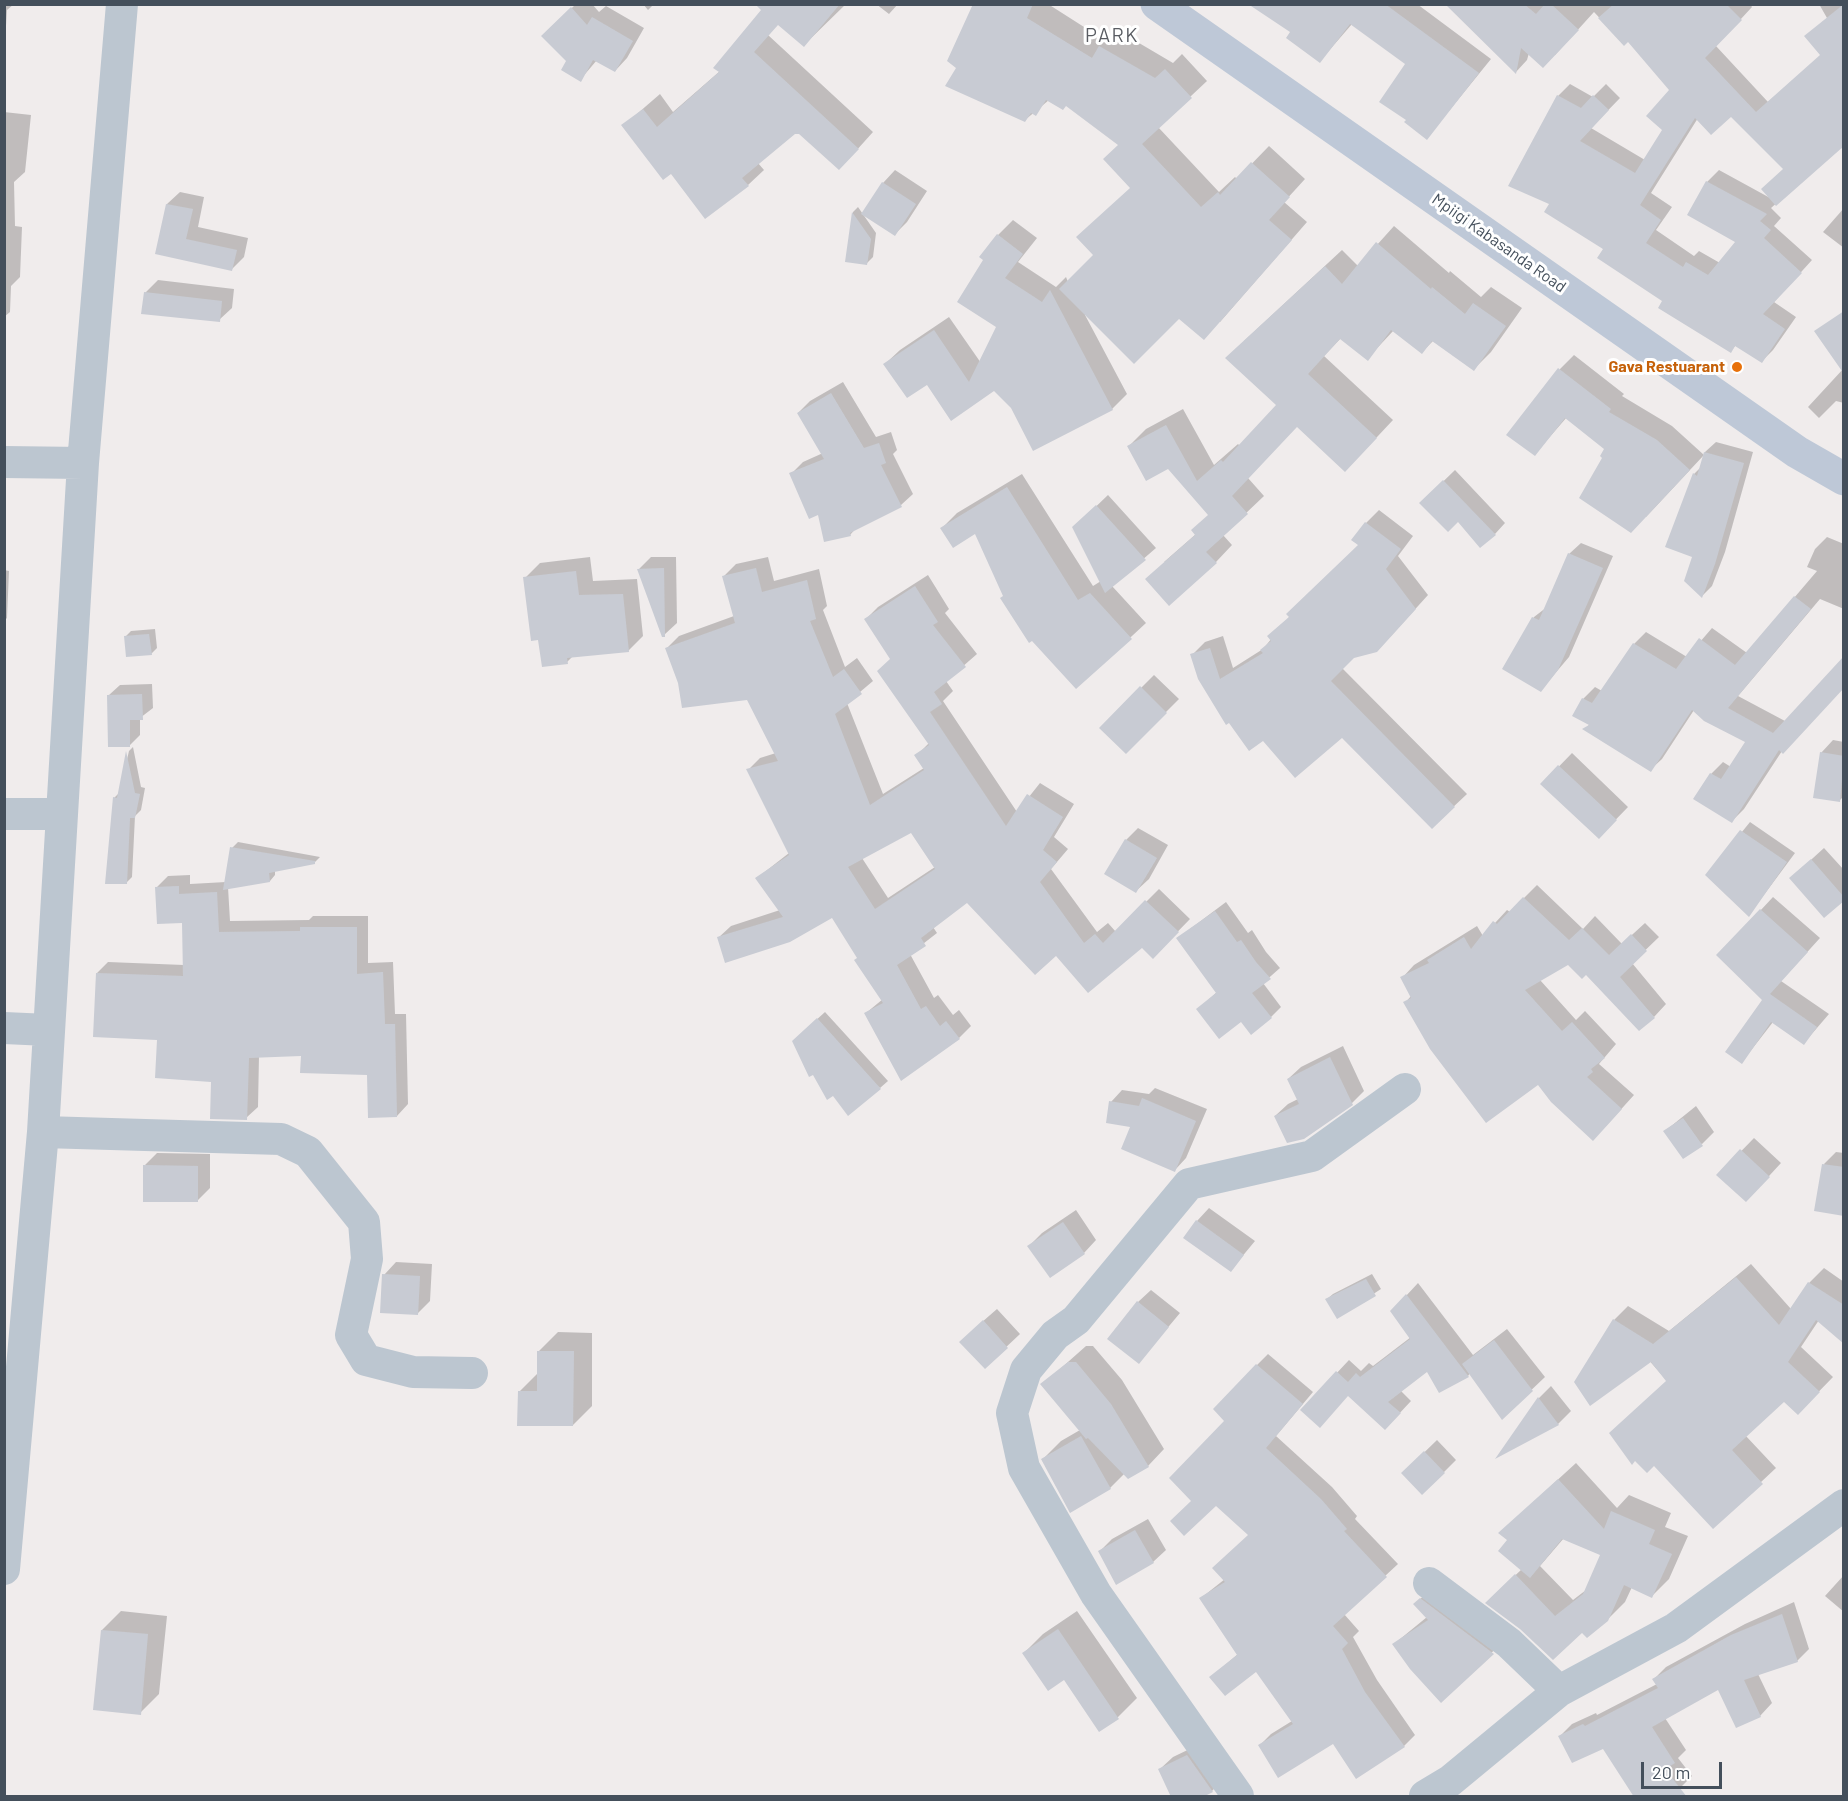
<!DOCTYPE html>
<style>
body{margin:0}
#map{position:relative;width:1848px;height:1801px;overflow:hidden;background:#f0ecec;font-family:Barlow,sans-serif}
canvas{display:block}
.frame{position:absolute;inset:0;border:6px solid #444f5b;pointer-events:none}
.scale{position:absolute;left:1641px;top:1762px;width:81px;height:27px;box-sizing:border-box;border:3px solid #444f5b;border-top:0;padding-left:8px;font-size:18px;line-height:21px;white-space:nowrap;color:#444f5b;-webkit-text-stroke:4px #fff;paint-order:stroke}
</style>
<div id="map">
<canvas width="1848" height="1801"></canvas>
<div class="frame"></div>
<div class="scale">20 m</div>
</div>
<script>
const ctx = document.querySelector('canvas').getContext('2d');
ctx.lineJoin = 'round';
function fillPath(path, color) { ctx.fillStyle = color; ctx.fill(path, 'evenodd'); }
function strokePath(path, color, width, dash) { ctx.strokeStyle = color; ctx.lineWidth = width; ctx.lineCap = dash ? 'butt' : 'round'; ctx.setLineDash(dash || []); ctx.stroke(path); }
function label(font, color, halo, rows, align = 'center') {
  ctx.font = font + ' Barlow,sans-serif'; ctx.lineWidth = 6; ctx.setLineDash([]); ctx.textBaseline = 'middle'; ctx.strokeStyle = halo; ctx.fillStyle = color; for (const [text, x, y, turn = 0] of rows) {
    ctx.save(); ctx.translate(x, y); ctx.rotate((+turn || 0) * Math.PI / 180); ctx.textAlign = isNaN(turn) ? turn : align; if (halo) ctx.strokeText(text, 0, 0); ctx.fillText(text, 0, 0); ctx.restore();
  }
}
fillPath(new Path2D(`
 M 4,4 L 14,4 L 7,10 L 4,58 Z
 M 576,4 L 592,4 L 599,12 L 606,6 L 644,28 L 627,58 L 615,71 L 597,60 L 580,80 L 568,61 L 543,36 Z
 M 643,4 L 654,4 L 648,10 Z
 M 767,4 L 846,4 L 804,45 L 779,23 L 768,35 L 873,132 L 855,152 L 800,132 L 795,133 L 758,163 L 764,170 L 748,185 L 671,172 L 623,126 L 660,94 L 673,112 L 720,71 Z
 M 876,4 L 898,4 L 889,14 Z
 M 975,4 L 1048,4 L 1106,41 L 1117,30 L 1173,63 L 1182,54 L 1207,81 L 1158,127 L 1219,192 L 1235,177 L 1237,179 L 1269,146 L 1305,179 L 1284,202 L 1307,222 L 1220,322 L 1179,317 L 1085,315 L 1127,394 L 1112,409 L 1012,408 L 994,389 L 927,383 L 885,364 L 900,350 L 949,317 L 981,363 L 998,326 L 998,235 L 1013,220 L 1037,238 L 1018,262 L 1056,287 L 1066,277 L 1068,282 L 1095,255 L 1131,187 L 1119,144 L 1067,105 L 1049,100 L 1025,120 L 958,68 Z
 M 1251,4 L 1417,4 L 1491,59 L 1427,138 L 1407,64 L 1352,24 L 1320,61 L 1293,32 Z
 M 1462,4 L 1750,4 L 1752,7 L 1716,46 L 1768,102 L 1822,55 L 1806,36 L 1827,18 L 1819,4 L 1844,4 L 1844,150 L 1840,147 L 1771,208 L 1781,218 L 1774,226 L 1812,260 L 1774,302 L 1796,317 L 1773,350 L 1762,361 L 1736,345 L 1731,351 L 1664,301 L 1551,204 L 1558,96 L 1570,84 L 1593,97 L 1606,84 L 1620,98 L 1591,128 L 1645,160 L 1664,129 L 1671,90 L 1628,40 L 1624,44 L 1594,12 L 1555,55 L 1529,53 L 1527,60 L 1516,72 ZM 1731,115 L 1785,168 L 1772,199 L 1719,170 L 1707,182 L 1737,242 L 1720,263 L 1699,251 L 1694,256 L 1656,230 L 1672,207 L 1651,193 L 1698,118 Z
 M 4,112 L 31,115 L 25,172 L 14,182 L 15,226 L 22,227 L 20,277 L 11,286 L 10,312 L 4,317 Z
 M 895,170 L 927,191 L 907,222 L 895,234 L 883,183 Z
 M 180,192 L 204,197 L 198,227 L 248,238 L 244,257 L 232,269 L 156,253 L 167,204 Z
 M 858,207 L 876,233 L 873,257 L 867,263 L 847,260 L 853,212 Z
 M 1844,208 L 1844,248 L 1823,232 Z
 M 1394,226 L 1449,273 L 1450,271 L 1481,297 L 1491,287 L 1522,308 L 1491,352 L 1474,369 L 1433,341 L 1422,352 L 1394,330 L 1367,359 L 1341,338 L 1324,356 L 1393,420 L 1362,453 L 1297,426 L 1248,478 L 1264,496 L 1223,535 L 1232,545 L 1216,562 L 1164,562 L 1196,534 L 1209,514 L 1169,467 L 1129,446 L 1146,429 L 1183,409 L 1214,465 L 1238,444 L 1240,446 L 1278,405 L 1244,341 L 1342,250 L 1358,266 Z
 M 158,280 L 234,289 L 232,308 L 219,320 L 145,293 Z
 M 1574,355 L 1624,394 L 1622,396 L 1672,426 L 1704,455 L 1646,517 L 1604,457 L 1606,448 L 1567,417 L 1535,454 L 1560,369 Z
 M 1844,368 L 1844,403 L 1836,401 L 1819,418 L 1808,407 Z
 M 843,382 L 876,437 L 891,432 L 897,450 L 893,454 L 913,494 L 901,505 L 857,527 L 850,535 L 819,513 L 791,474 L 803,462 L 823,453 L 798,413 L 810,401 Z
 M 1716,442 L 1753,452 L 1725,552 L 1712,586 L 1702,596 L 1694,557 L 1666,546 L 1694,474 L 1701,467 L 1705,452 Z
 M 1455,470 L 1505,523 L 1495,534 L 1421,503 Z
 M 1022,474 L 1093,586 L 1101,581 L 1085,517 L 1108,495 L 1156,548 L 1112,586 L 1146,623 L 1077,687 L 1005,595 L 976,532 L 942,528 L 957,513 Z
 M 1379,510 L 1413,536 L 1398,556 L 1428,595 L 1390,637 L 1354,656 L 1342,668 L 1467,794 L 1432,827 L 1342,736 L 1295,776 L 1192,655 L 1205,642 L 1223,636 L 1233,668 L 1263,649 L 1290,616 L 1360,544 L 1366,523 Z
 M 1827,537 L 1844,544 L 1844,609 L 1820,599 L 1738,696 L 1785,721 L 1782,751 L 1744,809 L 1732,821 L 1711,774 L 1723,762 L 1731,767 L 1747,742 L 1694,710 L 1662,759 L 1650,770 L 1585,729 L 1590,724 L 1574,715 L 1583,699 L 1595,687 L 1602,691 L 1634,644 L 1646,632 L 1687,657 L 1712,628 L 1747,653 L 1817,571 L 1807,567 L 1815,549 Z
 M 1581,543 L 1613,556 L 1569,657 L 1541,690 L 1504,668 L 1534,617 L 1547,607 L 1569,554 Z
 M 590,557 L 593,581 L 637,579 L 643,636 L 628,651 L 573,656 L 567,662 L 540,638 L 525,578 L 540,563 Z
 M 651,557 L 676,557 L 677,623 L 664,635 L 639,569 Z
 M 768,557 L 774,581 L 819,569 L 827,606 L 823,610 L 845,667 L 857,658 L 873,681 L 847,703 L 883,794 L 924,768 L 916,756 L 929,743 L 891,659 L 866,619 L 878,607 L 928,575 L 949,609 L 945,613 L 977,654 L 946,681 L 953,691 L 943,701 L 1017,812 L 1040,783 L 1074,804 L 1054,837 L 1068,849 L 1051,869 L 1097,932 L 1108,923 L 1116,932 L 1159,889 L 1190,919 L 1153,957 L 1143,946 L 1056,954 L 967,901 L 933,927 L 937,933 L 910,954 L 934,998 L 938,995 L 953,1015 L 959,1010 L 971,1026 L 959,1038 L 866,1013 L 883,999 L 832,916 L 718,938 L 731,926 L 780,910 L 757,878 L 789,853 L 748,770 L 760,758 L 776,753 L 748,699 L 680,683 L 667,648 L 679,636 L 734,616 L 724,576 L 736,564 ZM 912,831 L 935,867 L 888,898 L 862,858 Z
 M 4,570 L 9,571 L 7,618 L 4,621 Z
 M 155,629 L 157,648 L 151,654 L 125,637 L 131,631 Z
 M 1154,675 L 1179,699 L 1126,752 L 1101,728 Z
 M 152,684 L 153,708 L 140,718 L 140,735 L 129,746 L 109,695 L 120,685 Z
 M 1833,740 L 1844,742 L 1844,796 L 1840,800 L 1821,753 Z
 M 133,747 L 141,787 L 145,788 L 141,810 L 135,816 L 132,877 L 126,883 L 114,798 L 119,793 L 129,751 Z
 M 1572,753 L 1628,807 L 1599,837 L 1542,784 Z
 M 1750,822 L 1795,853 L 1749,915 L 1707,875 Z
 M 1138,828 L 1168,845 L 1149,879 L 1136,891 L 1126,840 Z
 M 238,842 L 320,857 L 314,863 L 275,870 L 275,875 L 270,881 L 228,887 L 230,921 L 309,920 L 313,916 L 368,916 L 368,963 L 393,962 L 395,1014 L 406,1014 L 408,1104 L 397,1116 L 368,1074 L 302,1054 L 259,1056 L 258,1107 L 246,1118 L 212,1080 L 159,1038 L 97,973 L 108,962 L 184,965 L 183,921 L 157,887 L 168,876 L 190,875 L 190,884 L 226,882 L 232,848 Z
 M 1824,848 L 1844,870 L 1844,899 L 1791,878 Z
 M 1537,885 L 1583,929 L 1595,916 L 1622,944 L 1645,923 L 1659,937 L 1632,963 L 1666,1004 L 1654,1017 L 1568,963 L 1540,980 L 1576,1020 L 1585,1011 L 1616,1044 L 1599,1064 L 1634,1095 L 1606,1126 L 1405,1003 L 1411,996 L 1402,978 L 1414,965 L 1477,926 L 1483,936 L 1507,910 L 1510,912 Z
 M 1773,897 L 1820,938 L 1781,981 L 1829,1014 L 1804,1043 L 1773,1022 L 1742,1062 L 1764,999 L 1719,955 Z
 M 1226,902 L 1248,933 L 1252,930 L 1266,952 L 1280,968 L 1263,983 L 1281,1007 L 1271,1017 L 1198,1009 L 1217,992 L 1178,938 Z
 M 825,1012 L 888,1081 L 880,1088 L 802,1033 Z
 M 1343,1046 L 1364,1091 L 1352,1103 L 1275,1116 L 1288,1104 L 1298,1099 L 1288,1079 L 1301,1067 Z
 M 1155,1088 L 1207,1109 L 1186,1158 L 1175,1170 L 1111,1102 L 1122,1090 L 1149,1094 Z
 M 1696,1106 L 1714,1132 L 1702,1144 L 1665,1131 Z
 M 1754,1138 L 1781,1163 L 1758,1188 L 1718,1175 Z
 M 1836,1152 L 1844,1153 L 1844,1215 L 1824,1164 Z
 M 157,1153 L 210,1154 L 210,1188 L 197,1201 L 145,1165 Z
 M 1209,1208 L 1255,1241 L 1231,1270 L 1197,1221 Z
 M 1076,1210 L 1096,1240 L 1084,1253 L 1029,1246 L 1042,1233 Z
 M 396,1262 L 432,1264 L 430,1301 L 417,1314 L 384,1275 Z
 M 1751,1264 L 1791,1309 L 1809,1283 L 1824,1268 L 1844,1282 L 1844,1342 L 1819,1320 L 1801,1347 L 1833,1377 L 1798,1413 L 1784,1400 L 1745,1435 L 1776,1468 L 1713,1527 L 1667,1381 L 1614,1320 L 1628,1306 L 1669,1331 Z
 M 1372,1274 L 1381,1289 L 1338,1317 L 1327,1299 L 1333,1294 Z
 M 1418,1283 L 1473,1355 L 1507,1329 L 1545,1377 L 1502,1418 L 1470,1373 L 1468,1376 L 1428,1370 L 1401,1391 L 1411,1401 L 1397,1416 L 1349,1395 L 1302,1410 L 1349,1360 L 1361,1371 L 1369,1363 L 1373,1366 L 1411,1337 L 1392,1311 Z
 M 1151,1290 L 1180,1313 L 1139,1362 L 1138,1302 Z
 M 997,1309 L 1020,1334 L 985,1367 L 974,1329 Z
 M 558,1332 L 592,1333 L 592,1406 L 573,1425 L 519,1392 L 539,1372 L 539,1351 Z
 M 1086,1346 L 1093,1346 L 1122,1380 L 1164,1449 L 1148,1466 L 1125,1473 L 1110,1488 L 1071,1511 L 1042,1460 L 1061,1441 L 1080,1430 L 1042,1385 Z
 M 1268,1354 L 1313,1392 L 1276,1436 L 1332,1487 L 1357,1516 L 1355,1519 L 1398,1564 L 1344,1614 L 1359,1631 L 1353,1637 L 1377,1680 L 1415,1735 L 1404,1746 L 1333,1742 L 1260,1745 L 1271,1734 L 1292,1721 L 1257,1670 L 1211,1677 L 1238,1654 L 1201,1598 L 1225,1579 L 1250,1534 L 1216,1504 L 1193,1501 L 1226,1421 L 1257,1365 Z
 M 1551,1386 L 1571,1411 L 1558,1424 L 1500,1455 L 1539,1398 Z
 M 1437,1440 L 1456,1460 L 1444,1472 L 1403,1473 Z
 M 1576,1463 L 1617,1508 L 1629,1495 L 1671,1513 L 1665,1527 L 1688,1536 L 1669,1579 L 1652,1596 L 1632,1587 L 1625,1602 L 1607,1620 L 1582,1631 L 1553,1658 L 1504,1586 L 1522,1569 L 1509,1539 L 1517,1517 ZM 1564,1538 L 1602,1555 L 1586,1590 L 1573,1600 L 1540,1566 Z
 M 1148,1519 L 1166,1550 L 1153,1562 L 1099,1552 L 1112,1539 Z
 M 1844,1575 L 1844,1612 L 1825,1596 Z
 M 1436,1584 L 1508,1637 L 1442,1700 L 1394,1644 L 1427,1617 L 1415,1604 Z
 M 1794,1602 L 1809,1649 L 1797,1661 L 1758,1674 L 1772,1703 L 1760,1716 L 1719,1688 L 1665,1718 L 1686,1750 L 1678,1758 L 1692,1776 L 1680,1788 L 1603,1747 L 1560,1736 L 1572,1724 L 1596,1713 L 1597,1715 L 1657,1684 L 1654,1679 L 1666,1667 L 1745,1624 Z
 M 121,1611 L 167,1616 L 159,1694 L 140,1713 L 102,1630 Z
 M 1077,1611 L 1137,1698 L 1118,1717 L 1100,1730 L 1064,1678 L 1024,1653 L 1043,1634 Z
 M 1200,1744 L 1224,1778 L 1212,1791 L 1199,1796 L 1160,1769 L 1173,1757 Z`), '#0003');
fillPath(new Path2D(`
 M 755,4 L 840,4 L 804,47 L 778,25 L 754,52 L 859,149 L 839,170 L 799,134 L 795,134 L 742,178 L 749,186 L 705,219 L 671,174 L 663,180 L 621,125 L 643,109 L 657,127 L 719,72 L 713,68 L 761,10 Z
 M 973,4 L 1033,4 L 1027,18 L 1092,58 L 1099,46 L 1155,78 L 1165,69 L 1192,98 L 1142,144 L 1201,207 L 1218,192 L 1220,195 L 1251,162 L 1290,197 L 1269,220 L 1292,240 L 1204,340 L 1179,319 L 1134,364 L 1059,289 L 1093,255 L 1076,237 L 1130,188 L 1103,159 L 1118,145 L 1066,106 L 1063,110 L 1046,100 L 1036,116 L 1031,113 L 1025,122 L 945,86 L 956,68 L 947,61 Z
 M 1248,4 L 1385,4 L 1479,73 L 1427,140 L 1404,122 L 1406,120 L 1379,102 L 1405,64 L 1350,24 L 1320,63 L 1286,38 L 1290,32 Z
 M 1445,4 L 1524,4 L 1536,14 L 1545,4 L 1551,4 L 1579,30 L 1543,68 L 1521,48 L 1516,74 Z
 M 1614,4 L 1726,4 L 1742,20 L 1705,58 L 1756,112 L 1820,55 L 1804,36 L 1844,4 L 1844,146 L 1776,206 L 1761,189 L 1783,169 L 1731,117 L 1711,135 L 1695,118 L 1640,205 L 1661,220 L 1646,243 L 1683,267 L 1686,262 L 1708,275 L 1735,242 L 1687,215 L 1706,181 L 1767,214 L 1760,221 L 1771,230 L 1764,238 L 1802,273 L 1763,314 L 1785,329 L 1762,363 L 1735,346 L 1731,353 L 1658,308 L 1662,301 L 1597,258 L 1603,249 L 1544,212 L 1549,204 L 1508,186 L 1557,95 L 1581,108 L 1593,95 L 1609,110 L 1580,141 L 1635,173 L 1662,130 L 1646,116 L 1669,90 L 1628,42 L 1624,46 L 1598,18 Z
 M 571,7 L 587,25 L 592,17 L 633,41 L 615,72 L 593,60 L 581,82 L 561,70 L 566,61 L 541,36 Z
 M 882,182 L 916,204 L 895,236 L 861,214 Z
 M 166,204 L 193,209 L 186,239 L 237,250 L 232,271 L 155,254 Z
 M 852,212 L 871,239 L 867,265 L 845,262 Z
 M 997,234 L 1023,254 L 1005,278 L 1042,302 L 1050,290 L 1113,410 L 1033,451 L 1011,408 L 994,391 L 951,421 L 927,385 L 907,398 L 883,364 L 934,330 L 969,382 L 996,327 L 957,302 L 983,260 L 979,257 Z
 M 1376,242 L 1431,289 L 1432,287 L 1465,314 L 1473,303 L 1506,326 L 1474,371 L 1432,341 L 1422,354 L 1391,330 L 1368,361 L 1340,339 L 1308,374 L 1377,438 L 1345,472 L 1297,427 L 1232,496 L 1248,514 L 1206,552 L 1217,563 L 1169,606 L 1145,579 L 1195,535 L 1191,530 L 1208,515 L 1168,469 L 1146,481 L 1127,446 L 1166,425 L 1197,481 L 1221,460 L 1223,462 L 1276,405 L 1225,358 L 1325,266 L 1342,284 Z
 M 144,292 L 222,301 L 220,322 L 141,314 Z
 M 1844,311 L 1844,374 L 1814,331 Z
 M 1558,368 L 1611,409 L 1609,412 L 1657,440 L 1690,470 L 1631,533 L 1579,498 L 1602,458 L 1600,456 L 1604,449 L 1565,418 L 1535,456 L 1506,435 Z
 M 831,393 L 864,448 L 879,443 L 886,463 L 881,465 L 902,507 L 850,533 L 851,536 L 824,542 L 818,515 L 809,519 L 789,473 L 824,459 L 797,413 Z
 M 1704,452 L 1744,463 L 1715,564 L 1702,598 L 1684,581 L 1692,557 L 1665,547 L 1693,473 L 1697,476 Z
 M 1443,480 L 1496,535 L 1480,548 L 1458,522 L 1448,532 L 1419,503 Z
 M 1007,487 L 1078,600 L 1090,593 L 1132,639 L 1076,689 L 1032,641 L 1029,643 L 1000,598 L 1003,596 L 975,534 L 953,548 L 940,528 Z
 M 1096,505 L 1146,560 L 1105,593 L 1072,527 Z
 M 1365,522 L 1401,549 L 1386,569 L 1416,609 L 1377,652 L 1354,658 L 1331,681 L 1455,807 L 1432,829 L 1342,738 L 1295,778 L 1263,741 L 1249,751 L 1229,723 L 1226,725 L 1198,679 L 1190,654 L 1210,648 L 1220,679 L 1263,653 L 1260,650 L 1271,641 L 1267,636 L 1289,617 L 1286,614 L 1358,545 L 1351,540 Z
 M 1568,553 L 1603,568 L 1558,670 L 1541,692 L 1502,669 L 1532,617 L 1539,620 Z
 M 664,568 L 665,637 L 662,637 L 637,569 Z
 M 756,568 L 762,592 L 807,580 L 816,619 L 810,621 L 833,677 L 844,669 L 862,694 L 835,714 L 870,805 L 924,770 L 914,755 L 929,745 L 877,671 L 890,659 L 864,619 L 915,586 L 938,622 L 933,625 L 966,667 L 934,692 L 942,704 L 930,712 L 1006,826 L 1027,794 L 1063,817 L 1043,850 L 1057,862 L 1040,882 L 1084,943 L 1095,934 L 1103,943 L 1145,900 L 1179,932 L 1153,959 L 1142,948 L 1088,993 L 1056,956 L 1035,975 L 967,903 L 921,938 L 926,946 L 897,965 L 921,1009 L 926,1006 L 940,1026 L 946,1021 L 960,1039 L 901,1081 L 864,1013 L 883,1003 L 854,960 L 857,958 L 832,918 L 790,942 L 725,963 L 717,937 L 783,917 L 755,878 L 789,855 L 746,769 L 778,761 L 747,700 L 682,708 L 678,683 L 665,648 L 735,623 L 722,576 ZM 911,833 L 935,869 L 875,909 L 848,867 Z
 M 576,571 L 579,595 L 623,594 L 629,652 L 567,658 L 568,664 L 542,667 L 538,640 L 531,641 L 523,577 Z
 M 1794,596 L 1811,609 L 1728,708 L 1773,733 L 1844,656 L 1844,688 L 1783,754 L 1779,750 L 1732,823 L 1693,799 L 1710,773 L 1721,779 L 1745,742 L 1704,721 L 1692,710 L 1651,772 L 1582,729 L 1589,725 L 1572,716 L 1582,698 L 1592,703 L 1633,643 L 1676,669 L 1699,638 L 1735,665 Z
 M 149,634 L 152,655 L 126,657 L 124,636 Z
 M 1140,686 L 1167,713 L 1126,754 L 1099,728 Z
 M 142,694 L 143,720 L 130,720 L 130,747 L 108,747 L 107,695 Z
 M 126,751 L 135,793 L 140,794 L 135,818 L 130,818 L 127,884 L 105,884 L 113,797 L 117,798 Z
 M 1820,752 L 1844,756 L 1840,802 L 1813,798 Z
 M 1558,765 L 1617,820 L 1599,839 L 1540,784 Z
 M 1740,830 L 1787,862 L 1749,917 L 1705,875 Z
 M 1125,839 L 1157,858 L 1136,893 L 1104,874 Z
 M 230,847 L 315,861 L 315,864 L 269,873 L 270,882 L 223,890 Z
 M 1811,859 L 1844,897 L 1844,901 L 1824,918 L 1789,878 Z
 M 179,886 L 179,894 L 217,892 L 219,932 L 300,931 L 300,927 L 357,927 L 357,974 L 383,972 L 385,1024 L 395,1024 L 397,1117 L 368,1118 L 367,1075 L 300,1073 L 301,1056 L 249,1058 L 247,1120 L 210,1119 L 211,1082 L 155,1078 L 157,1040 L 93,1037 L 96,973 L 183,976 L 182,923 L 157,924 L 155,887 Z
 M 1523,897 L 1569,940 L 1582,928 L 1609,955 L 1631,934 L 1647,951 L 1620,977 L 1655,1018 L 1639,1031 L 1586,975 L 1582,979 L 1568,965 L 1525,990 L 1562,1031 L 1572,1022 L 1605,1058 L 1591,1069 L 1593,1072 L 1587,1077 L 1622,1109 L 1593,1141 L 1551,1102 L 1538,1085 L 1486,1123 L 1430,1049 L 1403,1002 L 1411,998 L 1400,977 L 1429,963 L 1427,960 L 1464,937 L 1471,949 L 1493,921 L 1497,924 Z
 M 1760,909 L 1808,952 L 1770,994 L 1817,1027 L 1804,1045 L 1771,1022 L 1742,1064 L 1725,1052 L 1762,1000 L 1716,955 Z
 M 1215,911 L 1237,942 L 1241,940 L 1256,962 L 1271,979 L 1252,993 L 1272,1018 L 1251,1035 L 1241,1022 L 1219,1039 L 1196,1009 L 1216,993 L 1176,938 Z
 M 817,1018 L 881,1089 L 848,1116 L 833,1096 L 827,1100 L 813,1075 L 809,1077 L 792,1041 Z
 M 1330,1057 L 1353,1105 L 1304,1139 L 1287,1143 L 1274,1116 L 1299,1104 L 1287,1079 Z
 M 1142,1098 L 1196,1121 L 1175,1172 L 1121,1149 L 1130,1127 L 1106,1123 L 1109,1101 L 1139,1106 Z
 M 1683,1118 L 1703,1146 L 1683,1159 L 1663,1131 Z
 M 1740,1149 L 1770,1177 L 1746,1202 L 1716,1175 Z
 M 1822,1164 L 1844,1167 L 1844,1216 L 1814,1211 Z
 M 143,1165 L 198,1166 L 198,1202 L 143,1202 Z
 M 1196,1220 L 1244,1255 L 1231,1272 L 1183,1238 Z
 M 1063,1222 L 1085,1254 L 1050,1278 L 1027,1246 Z
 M 382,1274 L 420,1276 L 418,1315 L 380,1313 Z
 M 1736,1277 L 1779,1325 L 1808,1282 L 1844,1305 L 1844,1344 L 1816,1320 L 1788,1362 L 1820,1392 L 1798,1415 L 1784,1402 L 1732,1450 L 1763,1484 L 1713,1529 L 1654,1466 L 1647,1473 L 1635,1461 L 1632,1465 L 1609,1433 L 1666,1381 L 1651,1362 L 1590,1406 L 1574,1382 L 1613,1319 L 1653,1344 Z
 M 1366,1279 L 1376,1296 L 1337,1319 L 1325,1299 Z
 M 1406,1294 L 1469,1377 L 1439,1393 L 1427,1372 L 1388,1402 L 1401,1413 L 1385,1430 L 1348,1396 L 1320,1428 L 1300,1410 L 1336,1371 L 1348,1382 L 1356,1373 L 1360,1377 L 1410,1339 L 1390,1311 Z
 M 1137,1301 L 1169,1327 L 1139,1364 L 1107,1339 Z
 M 983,1320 L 1008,1348 L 985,1369 L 959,1342 Z
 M 1494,1340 L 1533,1391 L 1502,1420 L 1462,1364 Z
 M 537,1351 L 574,1351 L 573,1426 L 517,1426 L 518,1391 L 537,1391 Z
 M 1068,1362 L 1076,1362 L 1111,1404 L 1149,1467 L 1128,1479 L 1088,1438 L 1086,1439 L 1040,1384 Z
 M 1256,1364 L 1303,1404 L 1266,1448 L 1321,1499 L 1347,1529 L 1344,1531 L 1387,1577 L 1333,1626 L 1348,1643 L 1342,1649 L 1365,1692 L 1405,1747 L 1356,1779 L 1333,1744 L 1278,1778 L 1258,1745 L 1293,1724 L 1256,1672 L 1225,1696 L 1209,1677 L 1237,1655 L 1199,1598 L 1225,1582 L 1212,1568 L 1248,1535 L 1216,1506 L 1184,1536 L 1170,1521 L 1191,1501 L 1169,1478 L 1224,1421 L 1213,1409 Z
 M 1538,1397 L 1559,1425 L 1495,1459 Z
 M 1081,1436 L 1111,1489 L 1070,1513 L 1041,1459 Z
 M 1424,1451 L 1445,1473 L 1422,1495 L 1401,1473 Z
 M 1558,1479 L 1604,1529 L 1611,1511 L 1655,1530 L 1649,1544 L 1672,1554 L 1652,1598 L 1624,1585 L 1608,1621 L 1587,1638 L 1582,1633 L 1553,1660 L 1520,1629 L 1485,1603 L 1515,1574 L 1555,1616 L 1583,1594 L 1600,1555 L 1562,1539 L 1530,1578 L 1498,1551 L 1507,1540 L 1498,1533 Z
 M 1135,1530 L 1154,1563 L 1116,1585 L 1098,1551 Z
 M 1420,1598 L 1494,1654 L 1441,1703 L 1410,1669 L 1392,1644 L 1428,1620 L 1413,1604 Z
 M 1782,1614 L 1798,1662 L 1744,1680 L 1761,1717 L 1736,1728 L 1718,1690 L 1652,1727 L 1675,1763 L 1665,1769 L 1687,1797 L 1634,1797 L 1603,1749 L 1572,1763 L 1558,1736 L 1583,1724 L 1585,1726 L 1658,1688 L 1652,1679 L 1731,1635 Z
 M 1058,1629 L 1119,1719 L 1099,1732 L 1064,1680 L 1048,1691 L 1022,1653 Z
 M 101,1630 L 148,1634 L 141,1715 L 93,1710 Z
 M 1187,1755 L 1213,1792 L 1203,1797 L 1171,1797 L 1158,1769 Z`), '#c8cbd3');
strokePath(new Path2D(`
 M 4,462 L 83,463
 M 4,814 L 60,814
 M 4,1028 L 48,1030
 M 43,1132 L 281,1139 L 308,1152 L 364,1222 L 367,1259 L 351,1335 L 366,1360 L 413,1372 L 472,1373
 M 4,1569 L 43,1132 L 83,463 L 122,4
 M 1429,1583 L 1509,1643 L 1559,1691
 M 1238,1796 L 1096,1594 L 1024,1468 L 1012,1413 L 1026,1370 L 1055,1335 L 1076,1320 L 1189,1184 L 1312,1156 L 1405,1089
 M 1425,1796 L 1450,1781 L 1559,1691 L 1676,1628 L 1844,1505`), '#bcc6d0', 32);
strokePath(new Path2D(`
 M 1157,4 L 1797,452 L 1844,479`), '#bec8d7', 33);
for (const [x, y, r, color] of [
 [1737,367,6,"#e8710a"]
]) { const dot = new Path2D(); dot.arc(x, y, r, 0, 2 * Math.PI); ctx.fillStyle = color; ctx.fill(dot); strokePath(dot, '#fff', 2); }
label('16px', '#444f5b', '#fff', [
 ["Mpiigi Kabasanda Road",1499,243,35]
]);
label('bold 16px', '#c56008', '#fff', [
 ["Gava Restuarant",1725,367]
], 'right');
ctx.letterSpacing = '1.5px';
label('20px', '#595c62', '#fff', [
 ["PARK",1112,35]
]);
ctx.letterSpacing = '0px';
</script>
